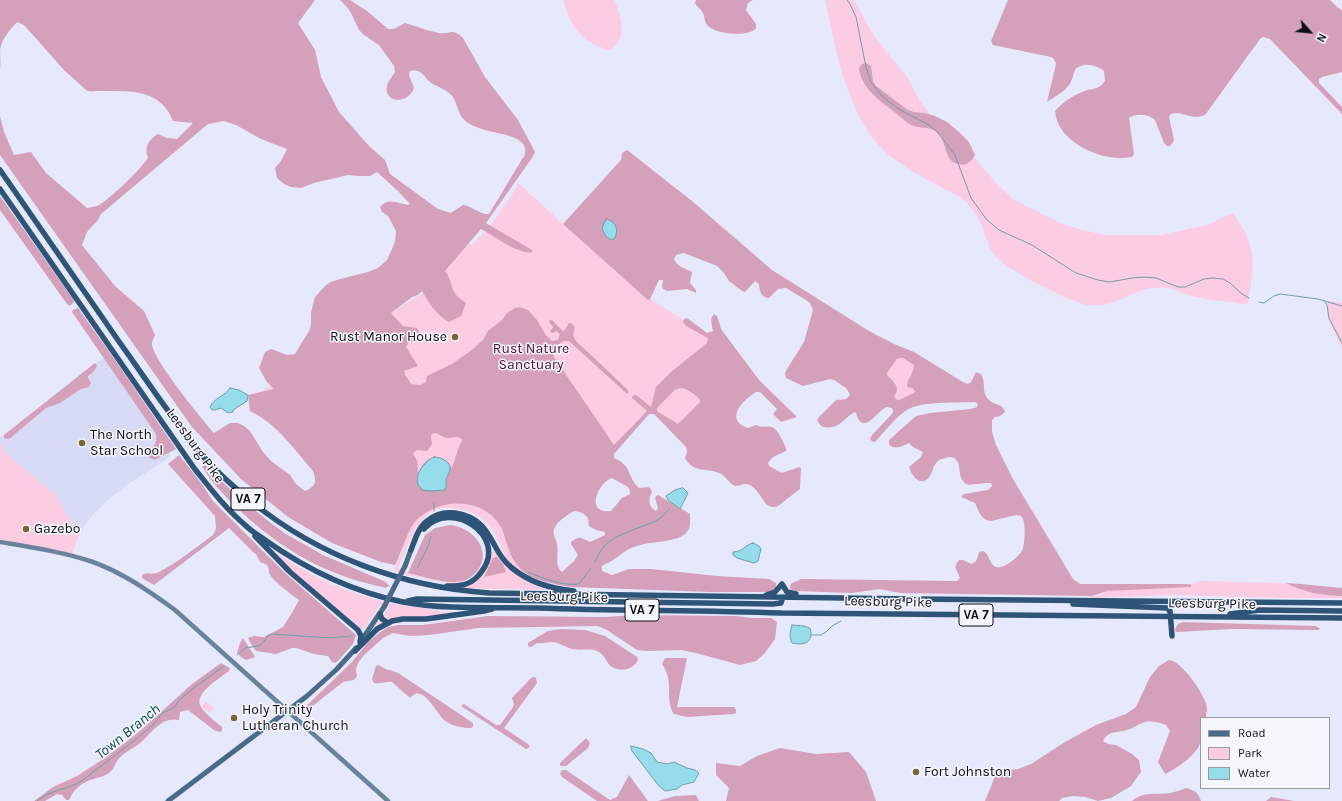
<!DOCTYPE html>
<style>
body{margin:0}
#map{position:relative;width:1342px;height:801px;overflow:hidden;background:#e6e8fe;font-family:Karla,sans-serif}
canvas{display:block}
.legend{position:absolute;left:1200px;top:717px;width:130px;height:72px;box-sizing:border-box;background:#f6f7fc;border:1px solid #999aa0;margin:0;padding:5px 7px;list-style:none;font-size:12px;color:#0d0e17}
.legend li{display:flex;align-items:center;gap:8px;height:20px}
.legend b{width:20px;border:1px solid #999aa0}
.north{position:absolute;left:1290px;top:12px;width:40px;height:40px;-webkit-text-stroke:3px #f6f7fc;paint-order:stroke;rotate:117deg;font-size:11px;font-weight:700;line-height:16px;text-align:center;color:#0d0e17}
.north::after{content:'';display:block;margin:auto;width:14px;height:18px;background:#0d0e17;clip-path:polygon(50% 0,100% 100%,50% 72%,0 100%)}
</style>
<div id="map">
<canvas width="1342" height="801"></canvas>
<ul class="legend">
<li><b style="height:5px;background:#496a88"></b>Road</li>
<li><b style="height:11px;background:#fccce2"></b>Park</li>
<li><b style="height:11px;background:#97dcea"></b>Water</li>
</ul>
<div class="north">N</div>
</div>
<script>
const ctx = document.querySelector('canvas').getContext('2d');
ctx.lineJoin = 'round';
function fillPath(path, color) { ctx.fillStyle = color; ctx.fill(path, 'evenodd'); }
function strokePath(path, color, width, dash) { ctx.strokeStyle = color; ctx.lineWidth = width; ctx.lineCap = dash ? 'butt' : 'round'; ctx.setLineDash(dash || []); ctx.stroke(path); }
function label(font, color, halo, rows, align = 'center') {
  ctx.font = font + ' Karla,sans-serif'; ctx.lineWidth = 3; ctx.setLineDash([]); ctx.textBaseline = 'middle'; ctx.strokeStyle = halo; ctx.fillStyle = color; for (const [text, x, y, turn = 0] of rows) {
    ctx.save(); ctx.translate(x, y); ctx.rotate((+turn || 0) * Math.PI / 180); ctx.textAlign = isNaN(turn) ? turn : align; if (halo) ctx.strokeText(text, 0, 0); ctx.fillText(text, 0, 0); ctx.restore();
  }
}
fillPath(new Path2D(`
 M 104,357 L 171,456 L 127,485 L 108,500 L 91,517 L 82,529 L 72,523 L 55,494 L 4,452 L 2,444 L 0,442 L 0,438 Z`), '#d7daf4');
fillPath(new Path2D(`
 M 564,0 L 614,0 C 620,12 627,34 616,45 C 614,48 610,49 608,50 C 602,48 596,45 590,42 C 576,34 566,16 564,0 Z
 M 825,0 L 854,0 L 871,31 L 889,55 L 908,78 L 921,103 L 934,120 L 971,154 L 998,185 L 1014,200 L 1060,223 L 1082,230 L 1106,235 L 1161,235 L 1207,225 L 1233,213 C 1257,246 1255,264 1248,303 L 1243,304 C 1226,301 1208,300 1192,296 C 1177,292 1171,285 1154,288 C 1132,290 1111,310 1088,305 C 1069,302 1007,270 995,256 C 988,247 986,236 982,226 C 980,220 975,213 971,208 C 963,197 950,192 939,186 C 926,179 912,172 900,163 C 849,131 837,54 825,0 Z
 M 629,151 L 706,216 L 635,289 L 719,343 L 584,480 L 513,559 L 526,573 L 517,569 L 507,559 L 493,530 L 481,518 L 468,511 L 451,508 L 442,508 L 437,509 L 428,514 L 416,527 L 398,568 C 416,577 448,586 467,579 L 459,584 L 453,584 L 407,575 L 394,571 L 403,548 L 343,507 L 312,462 L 250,398 L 425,292 L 469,243 L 472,245 L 485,231 L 486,232 L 517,187 L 517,182 L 563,224 Z
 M 1328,301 L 1342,303 L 1342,349 C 1336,333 1323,319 1328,301 Z
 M 900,358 L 903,358 L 914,365 C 914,374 906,379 907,387 L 912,388 L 915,391 C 912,396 904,399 899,400 C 892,397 895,391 897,385 L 887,375 L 887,373 L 897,359 Z
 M 680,388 L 690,391 L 700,400 L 700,402 L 678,424 L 657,411 L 657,408 L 675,390 Z
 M 0,442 L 2,444 L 4,452 L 55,494 L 72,523 L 82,529 L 74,548 L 72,556 L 0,542 Z
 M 492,552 L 495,552 C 507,571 525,582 546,590 L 462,588 C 474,583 486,576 490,562 C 491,558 490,556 492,552 Z
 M 276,553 C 297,566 318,579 341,588 C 372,601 405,606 438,610 L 438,612 L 463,612 L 423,617 L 376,627 L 388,608 L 380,605 L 364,629 L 362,630 C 332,606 300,582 276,553 Z
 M 1200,581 L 1286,583 C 1302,592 1324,596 1342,596 L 1342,598 L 1286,598 L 1168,595 L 1093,598 L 1085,596 L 1097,596 L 1107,591 L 1187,585 Z
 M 206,701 L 214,708 L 210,713 L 202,707 Z`), '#fccce2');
fillPath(new Path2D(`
 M 0,0 L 315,0 L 298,23 L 315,50 L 321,77 L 339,112 L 369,146 L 385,160 L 390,174 L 438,209 L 451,213 L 463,205 C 472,206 480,215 489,214 L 521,161 C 522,159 525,156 525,153 C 528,136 499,134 489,131 C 482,129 474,127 468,123 C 459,118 458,106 453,97 C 446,88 438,88 430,82 C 422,75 422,69 410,71 L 409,75 L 414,88 C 408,105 383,103 387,86 C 388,81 392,77 395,72 L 394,66 L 379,45 L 364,35 L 359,30 L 351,13 L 347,7 L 340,0 L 350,0 L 367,11 L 388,29 L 394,29 L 405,23 C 416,26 428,31 439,33 C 451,35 451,27 463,38 L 485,77 L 518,120 L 535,152 L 532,158 L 486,223 L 532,250 L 532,252 C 521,256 492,235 481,229 L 445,271 C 452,279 450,287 456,295 C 459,298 463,301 466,303 L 461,316 L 449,322 C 436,315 430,304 422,291 L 418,295 L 412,297 L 391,313 L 403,326 L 417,328 L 419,331 L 420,340 L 414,342 L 409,342 L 406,347 L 418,366 L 404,371 L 406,376 L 411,384 L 420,385 L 426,382 L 427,376 L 452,364 L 473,349 L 483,340 L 488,331 L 502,320 L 507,313 L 515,308 L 520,307 L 528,310 L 537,320 L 545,334 L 552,341 L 558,340 L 560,334 L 556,331 L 553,333 L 550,332 L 553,327 L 549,322 L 550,320 L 552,320 L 563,331 L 565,330 L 569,323 L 571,323 L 575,327 L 573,335 L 576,341 L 627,389 L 629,393 L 626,393 L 569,341 L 564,341 L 554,347 L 554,357 L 614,445 L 647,411 L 632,398 L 633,395 L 636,395 L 651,407 L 656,387 L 671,372 L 707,343 L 708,338 L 686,326 L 683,322 L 684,319 L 687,318 L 707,333 L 713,331 C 712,324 709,319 714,314 L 717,316 L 721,329 L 759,380 L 797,417 L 781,422 L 773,414 L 777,409 L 762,394 C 760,392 760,392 756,392 C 754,393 751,396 749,397 C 736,407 729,422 748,428 L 756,425 C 763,428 766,426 772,427 C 778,429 783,442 786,448 L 786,451 L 773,457 L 768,463 L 769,466 L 782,473 L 799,467 L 801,468 L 800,489 L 778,506 C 774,508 771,507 767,505 C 761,498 755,483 744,484 C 741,485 738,486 735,486 C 729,483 726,477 721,474 C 709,467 693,474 685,458 L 687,452 L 686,447 L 655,415 L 653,414 L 649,414 L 614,454 L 614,458 C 633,466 626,476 639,488 L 648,487 L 651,489 L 652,492 C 648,499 648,507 656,511 L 658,508 L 655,498 L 656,496 L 658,495 L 690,514 C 690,520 691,528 687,532 C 678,543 650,541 637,546 C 627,548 621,555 613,560 C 609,563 606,563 602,566 L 602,571 L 612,575 L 629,569 L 651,569 L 717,576 L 769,579 L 776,583 L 776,588 L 771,592 L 710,592 L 570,587 C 555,584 537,582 524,572 C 516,565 511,557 508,547 C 505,540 504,531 499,524 C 480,496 435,498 414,523 C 407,532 401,554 395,565 L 381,562 L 332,543 L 288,517 L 241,479 L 192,427 L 0,155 L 0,116 L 4,132 L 14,155 L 31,152 L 46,173 L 87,208 C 90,207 94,207 97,206 C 108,201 141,169 148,158 C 144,147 148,140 158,134 L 167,138 L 177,139 L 193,123 L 173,121 C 161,90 133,91 104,91 C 98,90 92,93 86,90 L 64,70 L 24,25 L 17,22 C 10,30 2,38 0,50 C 0,56 1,63 0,69 ZM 224,121 L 236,125 L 261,139 L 287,149 L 281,161 L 275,168 L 277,178 L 284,184 L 291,187 L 301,188 L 314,183 L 348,175 L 359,176 L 370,176 L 377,172 L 399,192 L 410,204 L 408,205 C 398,203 388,197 380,207 L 382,212 L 388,216 L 396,231 L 395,242 L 387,260 L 378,268 L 368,272 L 340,279 L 331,282 L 326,285 L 315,297 L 311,312 L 311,325 L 309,331 L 295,354 L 287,355 L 271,349 L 265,352 L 259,368 L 267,382 L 274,389 L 248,395 L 250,411 C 276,423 295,450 313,471 C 317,481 316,487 305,491 L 296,484 L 290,475 L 271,461 L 263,452 L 250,431 L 244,426 L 238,423 L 230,423 L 214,433 C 201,418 153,360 152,344 C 152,341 154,337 155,335 L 144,311 L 115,286 L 82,245 L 87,232 L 98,220 L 101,214 L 208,124 ZM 680,388 C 689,389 694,394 700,400 L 700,402 L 678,424 L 657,411 L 657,408 L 675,390 ZM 436,433 L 446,438 L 457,437 L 462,439 L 462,441 C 457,448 456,460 451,469 C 447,457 434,454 425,462 C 422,465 420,470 418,474 L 417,460 L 413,454 L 415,451 L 418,450 L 427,451 L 432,444 L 431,436 L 432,434 ZM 612,478 L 628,487 L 630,491 L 630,494 L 622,498 L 611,511 C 585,515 597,483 612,478 ZM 574,511 C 579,511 587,514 588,519 C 589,522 588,524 589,526 L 596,530 L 605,532 L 605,535 L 590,542 C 580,538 581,535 571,542 L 571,544 L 578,555 L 574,561 L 562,572 C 554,565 559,553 557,544 C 556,537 551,534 555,527 C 559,520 567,515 574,511 Z
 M 696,0 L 753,0 L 748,3 L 746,10 L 756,24 L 756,28 C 749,38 714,34 707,25 C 704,21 705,16 703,13 C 701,9 697,7 695,3 Z
 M 1008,0 L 1330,0 L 1337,7 L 1342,10 L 1342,72 L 1322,77 L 1319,79 L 1319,83 L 1342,107 L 1342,114 L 1270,39 L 1263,37 L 1260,39 L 1205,115 C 1190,121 1182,110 1171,114 L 1169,117 L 1174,140 L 1173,142 L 1170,146 L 1167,146 L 1164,143 L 1155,120 C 1149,114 1135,113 1129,118 L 1134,154 L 1132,157 C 1104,163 1057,143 1055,111 C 1062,103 1072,96 1082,92 C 1091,88 1099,90 1105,81 L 1104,71 C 1097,65 1082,61 1075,70 C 1073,74 1073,80 1069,85 C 1064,92 1054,97 1047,102 L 1056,64 L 1054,59 L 1051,57 L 993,45 L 991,41 Z
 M 866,63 L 871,66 L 873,81 L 876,86 L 908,110 L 914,112 L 924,113 L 935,116 L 947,122 L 959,132 L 969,142 L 975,155 C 971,163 964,167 955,163 C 943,157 947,140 937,132 C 929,126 919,129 911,125 C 906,122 901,117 896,113 C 881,102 861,88 859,68 L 862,64 Z
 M 627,150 L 692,201 L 772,270 L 869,331 L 894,344 L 914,352 L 963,382 L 968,384 L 971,382 L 976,372 L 981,374 C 987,384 980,392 990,401 C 996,406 1003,403 1005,412 L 1000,416 L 995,417 L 992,420 L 992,432 L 996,445 L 1013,479 L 1073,579 L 1080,584 L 1187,584 L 1191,585 L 1191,587 L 1107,591 L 1092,596 L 901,593 L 879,589 L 852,593 L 795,591 L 791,590 L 790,586 L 792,583 L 801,579 L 957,581 L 960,578 C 958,571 952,568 959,560 L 963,560 L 971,564 C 978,562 977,558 979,552 L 983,551 C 990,554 989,565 996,567 C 1001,568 1004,566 1008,564 C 1013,560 1018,557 1022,551 C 1025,545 1026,523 1022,517 C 1020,515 1019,516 1016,515 L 991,521 C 981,520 979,512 975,503 L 961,497 L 964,494 L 988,490 L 992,486 L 991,483 L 986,483 L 968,485 C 966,484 964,483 963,481 C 957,474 963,460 951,457 C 949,457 948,457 945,458 C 930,461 935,475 926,480 C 917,485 911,473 909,467 L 921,457 L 923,452 L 913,447 L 909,443 C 902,446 895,451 889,444 L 889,440 L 916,416 L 930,413 L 971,409 L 977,407 L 978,404 L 975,402 C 958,403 920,401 907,410 C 897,416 884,432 876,441 L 873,442 L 870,439 L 872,435 L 892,414 L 893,411 L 892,408 L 886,407 C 876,412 863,437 856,413 L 855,412 C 842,419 838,432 821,426 L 817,420 L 820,416 L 836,400 C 842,399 847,401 850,394 L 846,388 L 834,380 L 830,379 L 803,386 L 786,378 L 785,373 L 787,369 L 804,342 L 813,310 L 810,303 L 806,300 L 786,288 L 778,289 L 769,298 C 760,297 760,291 759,284 L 755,281 L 745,292 L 742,291 L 729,281 L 724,273 L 717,266 L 684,253 L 676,255 L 674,259 C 677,267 685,268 692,272 L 690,283 L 696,290 L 696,293 L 687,289 L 667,291 L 663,289 L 662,286 L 663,280 L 659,280 L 650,299 L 648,300 L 563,224 L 621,160 L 622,153 ZM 900,358 L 903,358 L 914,365 C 914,374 906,379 907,387 L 912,388 L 915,391 L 914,393 L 899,400 L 896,399 L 894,396 C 902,388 893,381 887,375 L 887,373 L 897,359 Z
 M 0,196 L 73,299 L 74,302 L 70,306 L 67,304 L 0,210 Z
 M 78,308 L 122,370 L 176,449 L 155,460 L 150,458 L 144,454 C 152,448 158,445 156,434 L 72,312 L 73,310 Z
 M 95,363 L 97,366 L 94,371 L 88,376 L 88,378 L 91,383 L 89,387 L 81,389 L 60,403 L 46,408 L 9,439 L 4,438 L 4,435 Z
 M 179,455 L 202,484 L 213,501 L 284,572 L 356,635 L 353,644 L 338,661 L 335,663 L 332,662 L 328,656 L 314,654 L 296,648 L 292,648 L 276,654 L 256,651 L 251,644 L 248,638 L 254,636 L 264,637 L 283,627 L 293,611 L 299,600 C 292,595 275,582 271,576 C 266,569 273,566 260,562 L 256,554 L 254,553 L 229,528 L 154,585 L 142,578 L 142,575 C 147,571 151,575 157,573 C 176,564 195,548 213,535 L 215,531 L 216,528 L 215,516 L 168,464 Z
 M 205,465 L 236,495 L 272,524 L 286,534 L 323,555 L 386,582 L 389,586 L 386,588 C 368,584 350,579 333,572 C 297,558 263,533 235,506 C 223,494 210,481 202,466 Z
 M 450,525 C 471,527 493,549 478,570 C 474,575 469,579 463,581 C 446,585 425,577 408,573 L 425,535 L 435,528 Z
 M 497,557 L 503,564 L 506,572 L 484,577 L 493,558 Z
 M 1286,583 L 1301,584 L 1342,588 L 1342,596 C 1324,596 1302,592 1286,583 Z
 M 633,615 L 736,616 L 752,618 L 771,618 L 777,622 L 775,639 L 764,654 L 756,661 L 740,665 L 696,653 L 681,650 L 646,651 L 637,650 L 607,630 L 598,626 L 478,628 L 429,635 L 410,636 L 393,633 L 383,638 L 364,655 L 358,663 L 356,669 L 357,676 L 354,680 L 343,682 L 304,713 L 301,713 L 301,711 L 352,662 L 368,642 L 379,633 L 388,627 L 398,625 L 423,625 L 488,616 L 607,617 Z
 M 1183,622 L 1316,626 L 1320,629 L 1318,630 L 1232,629 L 1177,632 L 1175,631 C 1176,626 1177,624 1183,622 Z
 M 561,629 L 585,630 L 605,636 L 637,657 L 638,660 C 634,668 625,671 617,669 C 606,667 607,655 597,651 C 590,648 581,651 573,649 C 566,648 559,642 552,642 C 546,642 542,644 537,643 L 531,647 L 528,646 L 528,643 L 548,631 Z
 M 243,638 L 255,657 L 246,660 L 241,657 L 237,653 L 240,643 Z
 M 665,658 L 687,658 L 677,707 L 734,707 L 736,710 L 736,713 L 733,714 L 687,717 L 674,714 C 664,699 675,682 662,664 Z
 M 1169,660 C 1182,661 1206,696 1207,708 C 1207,711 1206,715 1206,718 L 1201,718 C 1201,725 1202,733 1201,740 C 1199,754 1176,769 1165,774 L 1158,762 L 1170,731 L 1166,725 C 1158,722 1150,720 1142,723 C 1137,725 1132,729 1127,730 C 1117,733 1109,730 1103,741 L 1108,744 L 1116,745 L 1132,754 L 1139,760 L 1141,772 L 1131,786 L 1111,798 L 1098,801 L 1085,797 L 1073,796 L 1062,798 L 1059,801 L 985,801 L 998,769 L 1008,770 L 1018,769 L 1031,764 L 1065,742 L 1096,725 L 1126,714 L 1136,707 L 1150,677 L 1159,666 Z
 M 221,663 L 230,668 L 229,671 C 221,677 195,693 200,705 C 203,712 216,722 222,727 L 222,731 L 220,732 L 214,730 L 188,710 L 180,712 L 179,720 C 161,716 151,734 139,744 C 132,749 122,753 117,761 C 115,764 114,769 111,771 C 107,776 99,777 94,779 C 82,782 74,789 69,800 L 66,800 L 62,795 L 57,794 L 45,801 L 34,801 L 53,787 L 77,776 L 105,758 L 140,731 L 192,684 Z
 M 378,665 L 388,670 L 390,670 L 398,673 L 473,723 L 473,726 L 471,728 C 462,728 451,726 444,720 C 438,715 425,689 415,694 C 413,695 411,697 410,698 L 392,682 C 386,681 381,684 374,683 L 372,679 L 376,666 Z
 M 534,677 L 536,678 L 537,683 L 504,728 L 528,744 L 530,747 L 526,749 L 461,706 L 464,704 L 496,725 L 500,725 L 513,707 L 514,704 L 512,698 L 531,678 Z
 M 586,738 L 590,743 L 588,748 L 566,766 L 561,766 L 560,765 L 560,763 Z
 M 780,748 L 816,754 L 849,752 L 866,772 L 876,801 L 726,801 L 729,788 L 716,775 L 716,763 L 740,766 L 757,756 Z
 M 562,770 L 566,770 L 610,800 L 617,797 L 629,775 L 648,801 L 597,801 L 562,777 L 560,774 Z
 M 1186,788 C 1195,791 1198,792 1201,801 L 1132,801 C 1143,791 1157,795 1170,793 C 1175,792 1181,790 1186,788 Z
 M 696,795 L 699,801 L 658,801 L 675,796 Z
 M 1271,797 L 1294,801 L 1266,801 Z`), '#d5a0b9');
const water = new Path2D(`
 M 607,219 C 617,222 619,231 614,239 C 607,241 605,234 602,229 L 604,223 Z
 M 230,388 L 239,390 L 248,395 L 247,401 L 233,410 L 233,412 L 228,413 L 221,408 L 215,410 L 212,410 L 210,407 C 214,398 225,396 230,388 Z
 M 434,457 C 441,457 452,462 450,470 C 449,474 447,476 446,480 C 446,484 447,486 445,490 C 439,490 429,492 423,490 C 409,481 423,462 434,457 Z
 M 683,488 L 688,493 L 680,509 L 668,500 L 666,496 L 675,490 Z
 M 753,543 L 759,546 L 761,549 L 758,561 L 754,563 L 737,558 L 733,555 L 733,552 C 745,551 744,545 753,543 Z
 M 792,625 L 804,626 L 810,628 C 814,642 805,646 792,643 C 789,637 790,632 792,625 Z
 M 631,746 L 643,749 L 651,753 L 657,762 L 667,764 L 674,762 L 687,768 L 695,770 L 699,773 L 694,782 L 682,785 L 677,789 L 665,791 L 659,786 L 632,751 Z`);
fillPath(water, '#97dcea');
strokePath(water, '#6e9eab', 1);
strokePath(new Path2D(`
 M 847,0 L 850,4 L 856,17 L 866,67 L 871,82 L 883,97 L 897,108 L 929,125 L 938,133 L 955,155 L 971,198 L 987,220 L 999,230 L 1032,245 L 1076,273 L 1098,280 L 1110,282 L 1132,278 L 1144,277 L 1156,278 L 1178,287 L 1185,287 L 1204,279 L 1213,278 L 1223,279 L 1230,283 L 1242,294 L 1249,298
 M 1259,302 L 1264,303 L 1274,296 L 1280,294 L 1318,299 L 1342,306
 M 1325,302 L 1327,305 L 1329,318 L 1342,343
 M 434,511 L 434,503
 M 595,562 C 598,557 600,550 604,546 C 614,535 642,527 656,521 L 662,517 L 669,509
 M 417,568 L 428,547 L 431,536
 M 528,572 C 544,579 562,586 579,584 L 591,568
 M 811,635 L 821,635 L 826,632 L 832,626 L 841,621
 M 237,655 L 245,648 L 258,646 L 262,644 L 268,636 L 272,634 L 330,638 L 351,636
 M 37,801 C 51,789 68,790 83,780 L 140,736 L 155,723 L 162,713 L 172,709 L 175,707 L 178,701 L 195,687 L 224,666`), '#6e9eab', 1);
strokePath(new Path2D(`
 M 0,542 C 30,547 64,552 93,562 C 123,573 149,591 175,610 L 388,801`), '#68839b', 4.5);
strokePath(new Path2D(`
 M 405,566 L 411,550
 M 361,641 L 384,607
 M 168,801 L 307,696 L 337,669 L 356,648`), '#496a88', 5);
strokePath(new Path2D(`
 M 0,170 C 40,227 80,285 120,343 C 146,379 170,416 198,450 C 214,470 233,486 252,502 C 320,557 403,587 489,593 L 914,599 L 1342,603
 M 0,189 L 194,468 C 210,488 225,508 245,525 C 251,531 258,535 265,540 C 306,569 353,592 403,602 C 445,610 494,607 537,608 C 618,611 700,610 781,613 L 1342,618
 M 424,529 C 451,498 508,536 482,571 C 478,577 472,582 466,584 C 460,586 453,586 447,586
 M 255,536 L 290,572 L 358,630 L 361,636 L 360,642
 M 411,550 C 415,540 418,528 427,521 C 443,507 468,512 482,526 C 494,539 496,555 512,568 C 529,582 552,589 574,591
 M 766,595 L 775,592 L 782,584 L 787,592 L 796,594
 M 408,601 L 417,599 L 773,604 L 781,603 L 783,597
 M 1073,604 L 1167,608 L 1170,611 L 1172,636
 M 380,614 L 382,619 L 388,623
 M 1230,614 L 1260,610 L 1342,611
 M 355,651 L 377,629 L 392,621 L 403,619 L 426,619 L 484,611 L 492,609`), '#2e5577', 5.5);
strokePath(new Path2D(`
 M 384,607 L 405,566`), '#496a88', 5);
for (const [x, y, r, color] of [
 [455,337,4,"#766634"],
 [82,443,4,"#766634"],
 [26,529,4,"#766634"],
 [234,718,4,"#766634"],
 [916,772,4,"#766634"]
]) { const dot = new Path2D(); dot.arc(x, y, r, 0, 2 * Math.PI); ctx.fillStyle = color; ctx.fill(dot); strokePath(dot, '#f6f7fc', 1.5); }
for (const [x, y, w] of [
 [248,499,34],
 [642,610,34],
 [976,615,34]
]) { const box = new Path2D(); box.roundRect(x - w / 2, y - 11, w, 22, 3); ctx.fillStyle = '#f6f7fc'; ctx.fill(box); strokePath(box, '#0d0e17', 1); }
label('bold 13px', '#0d0e17', null, [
 ["VA 7",248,499],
 ["VA 7",642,610],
 ["VA 7",976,615]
]);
label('14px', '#0d0e17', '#f6f7fc', [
 ["Rust Manor House",447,337,"right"],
 ["The North",90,435],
 ["Star School",90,451],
 ["Gazebo",34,529],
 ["Holy Trinity",242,710],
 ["Lutheran Church",242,726],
 ["Fort Johnston",924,772]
], 'left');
label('14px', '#4c0c32', '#f6f7fc', [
 ["Rust Nature",531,349],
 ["Sanctuary",531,365]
]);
label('14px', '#0d0e17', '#f6f7fc', [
 ["Leesburg Pike",195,446,54],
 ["Leesburg Pike",564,597,1],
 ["Leesburg Pike",888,602,1],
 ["Leesburg Pike",1212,604,1]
]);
label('italic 15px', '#0b4953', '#f6f7fc', [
 ["Town Branch",128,732,-39]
]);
</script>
